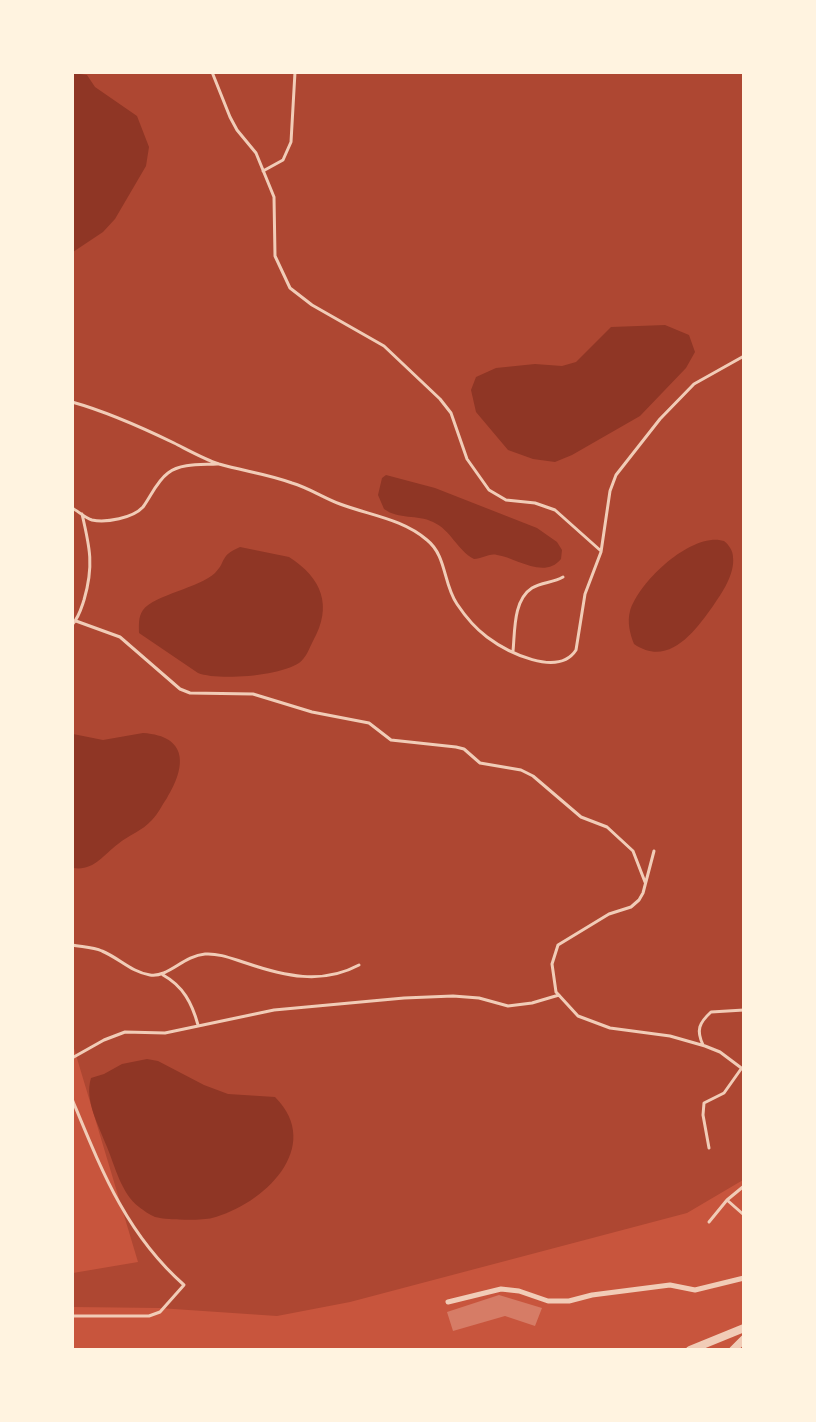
<!DOCTYPE html>
<style>
body{margin:0}
#map{position:relative;width:816px;height:1422px;overflow:hidden;background:#c8553d;font-family:Helvetica,sans-serif}
canvas{display:block}
.frame{position:absolute;inset:0;border:74px solid #fff3e0;pointer-events:none}
</style>
<div id="map">
<canvas width="816" height="1422"></canvas>
<div class="frame"></div>
</div>
<script>
const ctx = document.querySelector('canvas').getContext('2d');
ctx.lineJoin = 'round';
function fillPath(path, color) { ctx.fillStyle = color; ctx.fill(path, 'evenodd'); }
function strokePath(path, color, width, dash) { ctx.strokeStyle = color; ctx.lineWidth = width; ctx.lineCap = dash ? 'butt' : 'round'; ctx.setLineDash(dash || []); ctx.stroke(path); }
fillPath(new Path2D(`
 M 73,73 L 743,73 L 743,1180 L 687,1213 L 350,1302 L 277,1316 L 159,1308 L 73,1307 L 73,1273 L 138,1262 L 73,1045 Z`), '#ae4732');
fillPath(new Path2D(`
 M 73,73 L 87,75 L 95,87 L 137,116 L 149,147 L 146,166 L 115,219 L 103,232 L 73,252 Z
 M 665,325 L 689,335 L 695,352 L 686,368 L 640,416 L 572,455 L 555,462 L 533,459 L 508,450 L 476,412 L 471,390 L 476,377 L 496,368 L 535,364 L 562,366 L 576,362 L 611,327 Z
 M 386,475 L 435,488 L 537,528 L 557,542 L 562,550 L 561,559 C 544,580 515,557 497,555 C 489,553 482,559 474,559 C 457,550 451,530 433,522 C 417,514 399,520 384,509 L 378,495 L 382,478 Z
 M 719,540 L 724,541 C 729,545 733,551 733,557 C 735,574 722,593 713,606 C 695,631 669,668 634,644 C 630,634 627,622 630,611 C 640,581 687,537 719,540 Z
 M 240,547 L 289,557 C 322,578 333,606 313,641 C 309,649 306,658 299,663 C 280,676 218,681 198,673 L 139,633 C 139,625 138,617 143,610 C 154,595 199,588 215,573 C 227,561 219,556 240,547 Z
 M 143,733 C 189,736 186,767 167,798 C 162,805 158,814 152,820 C 142,831 129,835 118,844 C 102,856 94,871 73,868 L 73,734 L 103,740 Z
 M 147,1059 L 158,1061 L 204,1085 L 228,1094 L 275,1097 C 325,1147 263,1205 212,1218 C 201,1221 166,1220 155,1217 C 150,1215 143,1210 139,1207 C 121,1193 115,1166 107,1147 C 99,1126 84,1100 91,1078 L 104,1074 L 122,1064 Z`), '#8f3625');
fillPath(new Path2D(`
 M 499,1295 L 542,1308 L 535,1326 L 505,1316 L 453,1331 L 447,1312 Z`), '#d67c66');
strokePath(new Path2D(`
 M 212,72 L 230,117 L 237,130 L 256,153 L 274,197 L 275,256 L 290,288 L 312,305 L 384,346 L 440,399 L 451,413 L 467,459 L 489,490 L 506,500 L 535,503 L 555,510 L 601,551
 M 263,171 L 283,160 L 291,142 L 295,72
 M 72,402 C 108,412 141,427 174,443 C 188,450 204,459 219,464 C 243,471 268,474 292,483 C 309,488 324,498 340,504 C 369,515 403,519 427,540 C 447,556 443,584 457,604 C 465,616 475,628 487,637 C 507,652 558,678 576,650 L 585,594 L 601,552 L 610,491 L 616,475 L 660,419 L 694,384 L 744,356
 M 72,508 C 78,511 85,518 92,520 C 106,523 133,518 143,507 C 151,496 157,481 168,473 C 181,463 202,465 217,464
 M 76,621 L 120,637 L 180,689 L 190,693 L 253,694 L 312,712 L 369,723 L 391,740 L 456,747 L 464,749 L 480,763 L 521,770 L 533,776 L 581,817 L 607,827 L 633,851 L 645,882
 M 72,625 C 79,617 81,609 84,600 C 94,566 90,548 82,514
 M 513,651 C 515,632 513,600 532,588 C 542,582 553,583 563,577
 M 654,851 L 643,893 L 639,900 L 631,907 L 609,914 L 558,945 L 552,964 L 556,992 L 578,1016 L 610,1028 L 670,1036 L 705,1046 L 720,1052 L 744,1070
 M 72,945 C 82,947 93,947 102,951 C 119,958 131,972 150,975 C 168,978 183,956 205,954 C 219,953 233,959 246,963 C 284,976 322,985 359,965
 M 163,975 C 183,986 192,1003 198,1025
 M 703,1045 C 696,1030 699,1023 711,1012 L 744,1010
 M 72,1058 L 104,1040 L 125,1032 L 165,1033 L 274,1010 L 404,998 L 453,996 L 479,998 L 508,1006 L 532,1003 L 559,995
 M 72,1099 C 101,1169 126,1234 184,1285 L 160,1312 L 149,1316 L 72,1316
 M 709,1148 L 703,1115 L 704,1103 L 724,1093 L 741,1069
 M 727,1200 L 744,1215
 M 709,1222 L 727,1200 L 744,1186`), '#f1ccb7', 3);
strokePath(new Path2D(`
 M 448,1302 L 501,1289 L 519,1291 L 548,1301 L 569,1301 L 592,1295 L 670,1285 L 695,1290 L 744,1278`), '#f1ccb7', 5);
strokePath(new Path2D(`
 M 690,1350 L 744,1328
 M 733,1350 L 744,1339`), '#f1ccb7', 8);
</script>
